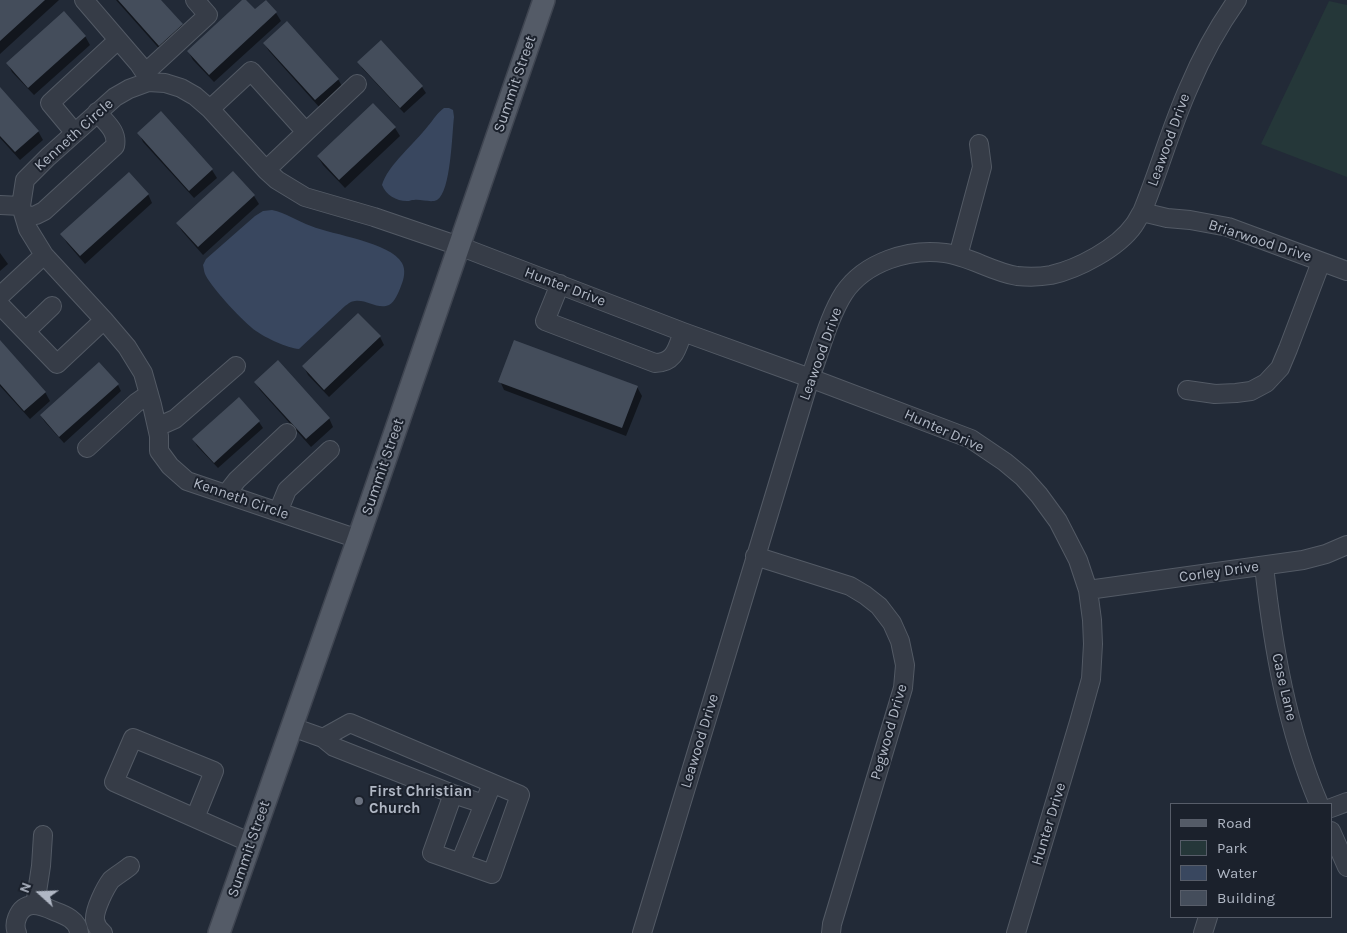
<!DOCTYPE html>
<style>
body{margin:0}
#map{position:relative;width:1347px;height:933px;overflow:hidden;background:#222a37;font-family:Karla,sans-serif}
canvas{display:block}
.legend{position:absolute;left:1170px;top:803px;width:162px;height:115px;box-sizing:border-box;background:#1b212c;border:1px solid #575d69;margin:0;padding:6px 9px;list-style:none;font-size:15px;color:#b0b7c4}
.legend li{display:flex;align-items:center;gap:10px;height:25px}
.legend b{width:25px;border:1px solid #575d69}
.north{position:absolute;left:15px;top:868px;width:50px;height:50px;-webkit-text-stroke:4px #1b212c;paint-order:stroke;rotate:290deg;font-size:14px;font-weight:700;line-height:20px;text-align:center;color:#b0b7c4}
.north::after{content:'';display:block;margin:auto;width:18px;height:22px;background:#b0b7c4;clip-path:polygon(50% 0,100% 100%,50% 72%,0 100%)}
</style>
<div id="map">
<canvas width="1347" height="933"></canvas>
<ul class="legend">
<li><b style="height:6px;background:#545b67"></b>Road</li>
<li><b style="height:14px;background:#253739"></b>Park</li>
<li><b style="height:14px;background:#39475f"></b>Water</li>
<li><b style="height:14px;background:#444d5b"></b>Building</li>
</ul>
<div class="north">N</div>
</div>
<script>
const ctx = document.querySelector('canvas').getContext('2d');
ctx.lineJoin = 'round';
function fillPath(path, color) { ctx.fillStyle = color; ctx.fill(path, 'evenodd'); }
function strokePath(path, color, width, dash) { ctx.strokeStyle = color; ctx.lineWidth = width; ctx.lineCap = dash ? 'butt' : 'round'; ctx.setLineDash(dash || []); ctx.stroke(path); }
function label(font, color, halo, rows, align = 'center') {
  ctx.font = font + ' Karla,sans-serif'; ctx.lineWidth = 4; ctx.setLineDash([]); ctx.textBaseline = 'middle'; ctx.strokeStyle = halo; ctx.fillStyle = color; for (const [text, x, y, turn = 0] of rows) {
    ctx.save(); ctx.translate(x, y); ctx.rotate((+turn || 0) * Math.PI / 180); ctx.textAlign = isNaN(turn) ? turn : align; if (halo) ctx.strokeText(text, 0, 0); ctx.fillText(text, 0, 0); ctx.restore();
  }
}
fillPath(new Path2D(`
 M 1329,1 L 1347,5 L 1347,177 L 1261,144 Z`), '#253739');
fillPath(new Path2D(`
 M 444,108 L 449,108 L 453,110 L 454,117 C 452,133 451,192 437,200 C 431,203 421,199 414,200 C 408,200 413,201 407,201 C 396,201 386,195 382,185 C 387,166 416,142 428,126 C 434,119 437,113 444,108 Z
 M 272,210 C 286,213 297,221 311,226 C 333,235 390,242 402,263 C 406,270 404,279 401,286 C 399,291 395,302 389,305 C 378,310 366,299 355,301 C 351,301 348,304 345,306 L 299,349 C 287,348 266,338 256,331 C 244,323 213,289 206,276 C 204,273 204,269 203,265 L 206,259 L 255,216 L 263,211 Z`), '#39475f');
fillPath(new Path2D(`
 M 0,0 L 59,0 L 0,54 Z
 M 116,0 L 159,0 L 182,25 L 187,34 L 164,54 Z
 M 244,0 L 255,11 L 276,13 L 281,21 L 214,82 L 193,60 L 188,51 Z
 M 85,36 L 90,45 L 34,95 L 12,72 L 8,64 Z
 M 381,42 L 422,87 L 426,93 L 404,113 L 362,68 L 359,62 Z
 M 264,43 L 338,79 L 343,88 L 320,108 L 269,51 Z
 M 0,89 L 38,131 L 43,140 L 20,160 L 0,138 Z
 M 395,128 L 400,136 L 345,188 L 323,165 L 318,157 Z
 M 139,133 L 212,170 L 217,178 L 194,198 L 143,142 Z
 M 233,173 L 254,196 L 259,204 L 203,255 L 182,231 L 177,223 Z
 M 148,194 L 152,203 L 85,264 L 67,243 L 62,235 Z
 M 0,253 L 8,264 L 0,271 Z
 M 380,337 L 384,345 L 329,397 L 308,375 L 304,367 Z
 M 0,342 L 45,392 L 50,401 L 30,419 L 0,386 Z
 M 500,381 L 637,387 L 642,396 L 626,436 L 504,390 Z
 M 255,382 L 329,418 L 333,427 L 311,447 L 260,390 Z
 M 118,385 L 121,391 L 64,443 L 45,422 L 41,416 Z
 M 259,422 L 263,428 L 218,468 L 197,446 L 194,440 Z`), '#0007');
fillPath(new Path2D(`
 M 0,0 L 45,0 L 0,41 Z
 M 118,0 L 161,0 L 183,24 L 159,46 Z
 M 242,0 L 246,0 L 255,9 L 266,0 L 277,12 L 209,75 L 187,51 Z
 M 64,11 L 86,36 L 28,88 L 6,63 Z
 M 287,21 L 339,79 L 315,100 L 263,43 Z
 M 381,40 L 423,86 L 400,108 L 357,62 Z
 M 0,87 L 39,131 L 15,152 L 0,136 Z
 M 373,103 L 396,127 L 339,180 L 317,156 Z
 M 161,111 L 213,169 L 189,191 L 137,133 Z
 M 233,171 L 255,195 L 198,247 L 176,223 Z
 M 129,172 L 149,194 L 80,256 L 60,234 Z
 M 358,313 L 381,336 L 324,390 L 302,366 Z
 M 0,340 L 46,392 L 24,411 L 0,384 Z
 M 514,340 L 638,386 L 622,428 L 498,382 Z
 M 278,360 L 330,418 L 306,439 L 254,382 Z
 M 99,362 L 119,384 L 59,437 L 40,415 Z
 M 239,397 L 260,421 L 214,463 L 192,439 Z`), '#444d5b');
const minor = new Path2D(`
 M 84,0 L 139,64 L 145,73 L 148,82
 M 145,73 L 208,15 L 195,0
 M 210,109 L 251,71 L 306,132 L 266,170
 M 306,132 L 357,84
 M 75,133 L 50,103 L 118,40
 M 0,205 L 21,206
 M 1142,212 L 1167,218 L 1190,220 L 1228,227 L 1347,271
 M 25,217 L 36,215 L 44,211 L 115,146 C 118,131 106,123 97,112
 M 958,256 L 982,167 L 979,144
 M 560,284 L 545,321 L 655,363 C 675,363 677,348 683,332
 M 0,296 L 44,255
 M 0,305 L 57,364 L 104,320
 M 26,331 L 52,306
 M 1187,390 L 1215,394 L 1236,393 L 1251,391 L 1266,383 L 1280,368 L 1288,349 L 1321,262
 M 157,427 L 175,419 L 236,366
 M 87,448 L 136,403 L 149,394
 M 226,494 L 237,480 L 287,433
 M 278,512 L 287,490 L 330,450
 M 358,539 L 187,481 L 170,466 L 159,451 L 159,436 L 152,405 L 143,373 L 127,347 L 104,320 L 44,255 L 28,229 L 21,206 L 25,180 L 48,157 L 115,97 L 129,89 L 148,82 L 165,83 L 181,88 L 195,96 L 210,109 L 266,170 L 277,180 L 305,197 L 374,217 L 459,246 L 683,332 L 810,378 L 971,439 L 1005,462 L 1023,477 L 1039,495 L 1058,521 L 1078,560 L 1088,590 L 1092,620 L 1093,644 L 1091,679 L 1079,722 L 1016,933
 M 755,556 L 850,586 L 865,595 L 879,606 L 892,623 L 900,641 L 905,665 L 903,688 L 832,924 L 831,933
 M 1264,566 C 1273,647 1287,729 1319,804
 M 1088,590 L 1303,560 L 1326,554 L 1347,545
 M 292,727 L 323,738 L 350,723 L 520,795 L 492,874 L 432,853 L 453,794 L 334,747 L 323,738
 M 453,794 L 484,804
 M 1331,808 L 1347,802
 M 195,818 L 214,771 L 133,738 L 114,782 L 251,843
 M 1331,831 L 1347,867
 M 460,863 L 492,784
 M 35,905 L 41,866 L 43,835
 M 17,933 C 15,928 15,923 17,918 C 24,899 40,905 54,911 C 65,915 78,920 79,933
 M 103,933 C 99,930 96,926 95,920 C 94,910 105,888 111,880 C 117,875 124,871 130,866
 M 642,933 L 810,378 C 820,352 829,316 844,293 C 865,262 909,248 945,253 C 969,256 992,272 1017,276 C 1028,277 1040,277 1051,275 C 1078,269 1118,248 1134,225 C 1137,221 1139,216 1142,212 C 1159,171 1171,127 1189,87 C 1202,56 1218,27 1237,0
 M 1203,933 L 1208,917`);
const major = new Path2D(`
 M 219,933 L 358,539 L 544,0`);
strokePath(minor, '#535a65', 20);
strokePath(major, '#3f4551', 24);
strokePath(minor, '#363c47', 18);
strokePath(major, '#545b67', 21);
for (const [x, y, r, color] of [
 [359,801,5,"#6b7280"]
]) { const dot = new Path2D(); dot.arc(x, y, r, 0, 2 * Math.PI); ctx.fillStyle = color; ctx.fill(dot); strokePath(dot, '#1b212c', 2); }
label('15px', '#b0b7c4', '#1b212c', [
 ["Summit Street",515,84,-71],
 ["Kenneth Circle",74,135,-42],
 ["Leawood Drive",1169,140,-70],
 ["Briarwood Drive",1260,241,18],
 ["Hunter Drive",565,287,21],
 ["Leawood Drive",821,354,-70],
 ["Hunter Drive",944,431,24],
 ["Summit Street",383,467,-71],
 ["Kenneth Circle",241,499,19],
 ["Corley Drive",1219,572,-8],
 ["Case Lane",1284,687,77],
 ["Pegwood Drive",889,732,-74],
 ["Leawood Drive",700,741,-73],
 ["Hunter Drive",1049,824,-73],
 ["Summit Street",249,849,-71]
]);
label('bold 15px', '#b0b7c4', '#1b212c', [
 ["First Christian",369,792],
 ["Church",369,809]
], 'left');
</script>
